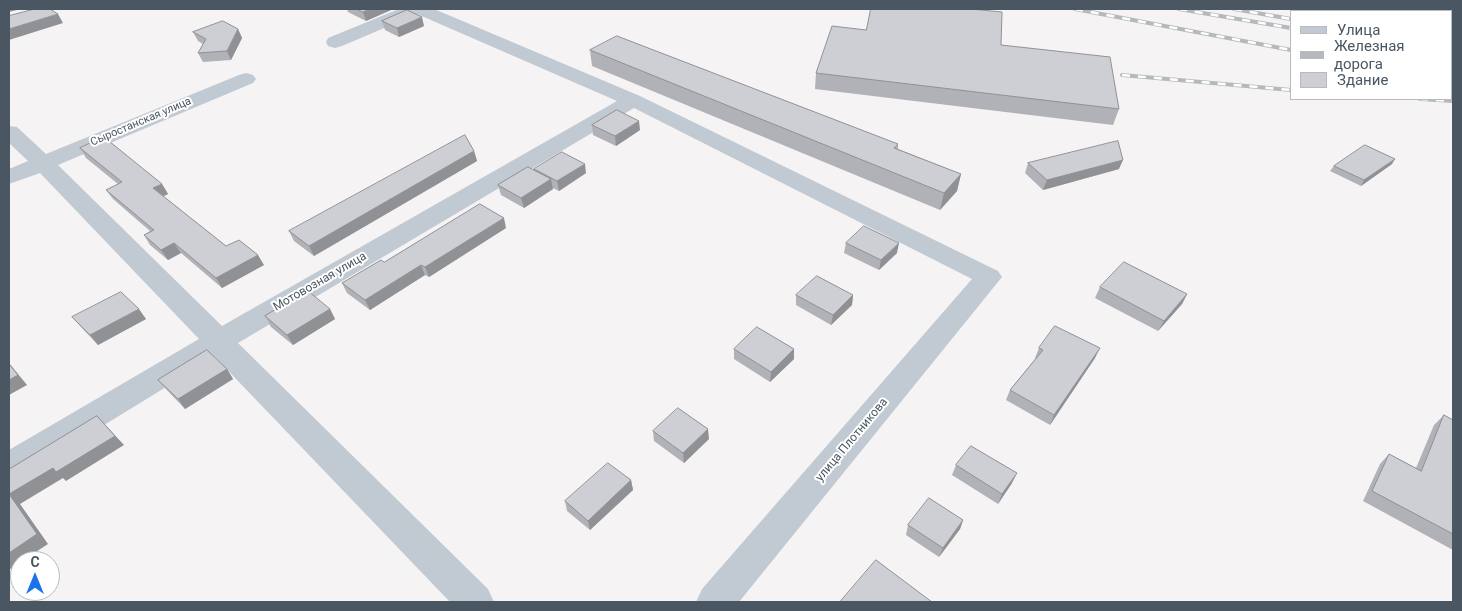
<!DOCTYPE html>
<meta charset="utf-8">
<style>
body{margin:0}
#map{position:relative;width:1462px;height:611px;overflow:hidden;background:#f5f3f3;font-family:Roboto,sans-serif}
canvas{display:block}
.frame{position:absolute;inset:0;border:10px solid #4a5661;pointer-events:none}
.legend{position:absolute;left:1290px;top:10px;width:162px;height:90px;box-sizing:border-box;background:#fff;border:1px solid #b7bbc0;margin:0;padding:6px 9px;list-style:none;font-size:15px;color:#4a5661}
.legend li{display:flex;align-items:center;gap:10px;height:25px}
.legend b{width:25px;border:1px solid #b7bbc0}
.north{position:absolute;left:10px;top:551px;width:50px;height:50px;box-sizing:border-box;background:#fff;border:1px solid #b7bbc0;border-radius:50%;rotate:0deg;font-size:14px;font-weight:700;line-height:20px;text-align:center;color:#4a5661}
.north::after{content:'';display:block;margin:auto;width:18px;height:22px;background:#1a73e8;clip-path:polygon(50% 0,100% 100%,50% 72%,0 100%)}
</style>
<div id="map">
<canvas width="1462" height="611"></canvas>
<div class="frame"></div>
<ul class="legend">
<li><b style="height:6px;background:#c1cad2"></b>Улица</li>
<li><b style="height:6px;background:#b5b8bd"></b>Железная дорога</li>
<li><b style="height:14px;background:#cdcfd5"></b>Здание</li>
</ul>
<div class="north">С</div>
</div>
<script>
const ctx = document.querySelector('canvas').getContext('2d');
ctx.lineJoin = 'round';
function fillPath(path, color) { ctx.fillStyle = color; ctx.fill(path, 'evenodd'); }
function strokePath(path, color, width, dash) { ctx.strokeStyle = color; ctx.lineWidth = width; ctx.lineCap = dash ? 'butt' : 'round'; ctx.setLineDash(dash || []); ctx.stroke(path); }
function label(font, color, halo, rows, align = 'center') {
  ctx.font = font + ' Roboto,sans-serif'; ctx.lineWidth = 4; ctx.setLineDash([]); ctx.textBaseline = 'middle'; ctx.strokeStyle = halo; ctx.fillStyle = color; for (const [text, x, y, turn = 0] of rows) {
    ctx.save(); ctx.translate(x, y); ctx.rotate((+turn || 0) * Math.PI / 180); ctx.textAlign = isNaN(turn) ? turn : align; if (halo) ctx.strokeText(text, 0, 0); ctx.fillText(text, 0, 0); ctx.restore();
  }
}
fillPath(new Path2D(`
 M 399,9 L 434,9 L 640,96 L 998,271 L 1002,277 L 739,602 L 696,602 L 702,589 L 972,279 L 634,108 L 238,343 L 488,589 L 494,602 L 450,602 L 215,357 L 21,476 L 9,480 L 9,450 L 199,339 L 40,173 L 9,184 L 9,169 L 28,161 L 9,143 L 9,126 L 17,127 L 46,154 L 239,75 L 246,73 L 253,75 L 256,79 L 253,83 L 58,165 L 222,326 L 617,101 L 417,14 L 342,46 L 335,48 L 328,46 L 326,42 L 328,38 Z`), '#c1cad2');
const rail = new Path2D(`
 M 1075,9 L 1291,50
 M 1179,9 L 1291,28
 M 1234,9 L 1291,19
 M 1451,53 L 1453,53
 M 1122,75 L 1291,90
 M 1420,99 L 1453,101`);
strokePath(rail, '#b5b8bd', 4);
strokePath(rail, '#fff', 2.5, [8]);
fillPath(new Path2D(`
 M 347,9 L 390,9 L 391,10 L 366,21 L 348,12 Z
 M 382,21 L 424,26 L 399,37 L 385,30 Z
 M 238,29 L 242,38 L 231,60 L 203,62 L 198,53 L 203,44 L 198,41 L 193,32 Z
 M 1001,45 L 1119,109 L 1113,125 L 815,89 L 816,73 Z
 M 590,50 L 898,144 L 898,149 L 961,174 L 957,191 L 940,210 L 592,66 Z
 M 592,125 L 640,130 L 616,146 L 593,135 Z
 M 80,148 L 162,184 L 168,194 L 163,196 L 226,246 L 264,265 L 222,288 L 181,253 L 168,260 L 150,245 L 144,235 L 150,231 L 113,199 L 106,190 L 118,184 L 86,158 Z
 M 474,151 L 477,161 L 314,256 L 294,241 L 289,231 Z
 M 1028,163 L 1119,169 L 1043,190 L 1025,173 Z
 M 1392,164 L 1361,186 L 1330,171 L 1334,166 Z
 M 534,169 L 586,173 L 559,191 L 553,188 L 553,189 L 524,208 L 501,195 L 498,185 L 534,170 Z
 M 506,228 L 429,277 L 425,275 L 370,310 L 347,293 L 342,283 L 384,262 Z
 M 846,243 L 897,253 L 879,270 L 844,253 Z
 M 1100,287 L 1187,294 L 1182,304 L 1158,331 L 1095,298 Z
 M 796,295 L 853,295 L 852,305 L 831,325 L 796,305 Z
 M 330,309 L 335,319 L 293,345 L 271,327 L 265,316 Z
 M 72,317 L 146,319 L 98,345 L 81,327 Z
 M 1039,348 L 1095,358 L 1050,425 L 1006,400 L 1010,390 L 1036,358 L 1035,358 Z
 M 734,349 L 794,359 L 770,382 L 734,359 Z
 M 227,369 L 233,379 L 185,409 L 166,389 L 158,380 Z
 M 1444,415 L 1453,420 L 1453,550 L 1363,501 L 1380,464 L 1389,454 L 1416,468 L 1434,425 Z
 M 653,431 L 709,439 L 684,463 L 654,441 Z
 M 956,465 L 1012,483 L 998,504 L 952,475 Z
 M 631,480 L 633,490 L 590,530 L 567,511 L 565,501 Z
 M 963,520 L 960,529 L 939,557 L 906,535 L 908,525 Z`), '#b0b2b7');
fillPath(new Path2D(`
 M 9,9 L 21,9 L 9,12 Z
 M 370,9 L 390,9 L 391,10 L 366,21 L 363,12 Z
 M 58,14 L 63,23 L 9,40 L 9,29 Z
 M 422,17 L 424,26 L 399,37 L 397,28 Z
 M 238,29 L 242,38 L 231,60 L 227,51 Z
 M 639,121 L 640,130 L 616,146 L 615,136 Z
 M 474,151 L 477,161 L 314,256 L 309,246 Z
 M 1395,159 L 1392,164 L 1361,186 L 1364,180 Z
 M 1123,160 L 1119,169 L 1043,190 L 1047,180 Z
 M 585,164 L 586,173 L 559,191 L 557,181 Z
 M 961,174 L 957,191 L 940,210 L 944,193 Z
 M 551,179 L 553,189 L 524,208 L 521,198 Z
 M 162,184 L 168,194 L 160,198 L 153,188 Z
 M 504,218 L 506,228 L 429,277 L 425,267 Z
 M 174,243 L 181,253 L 168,260 L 161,250 Z
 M 899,243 L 897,253 L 879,270 L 881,260 Z
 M 258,255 L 264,265 L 222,288 L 216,278 Z
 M 421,265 L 425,275 L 370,310 L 365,300 Z
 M 1187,294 L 1182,304 L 1158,331 L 1164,321 Z
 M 853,295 L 852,305 L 831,325 L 833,315 Z
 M 139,309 L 146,319 L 98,345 L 90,335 Z
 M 330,309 L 335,319 L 293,345 L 287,335 Z
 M 1100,348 L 1095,358 L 1050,425 L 1054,415 Z
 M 794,349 L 794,359 L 770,382 L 771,372 Z
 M 9,363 L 27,385 L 9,395 Z
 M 227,369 L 233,379 L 185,409 L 178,399 Z
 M 97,416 L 124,445 L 66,481 L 63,478 L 20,504 L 48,544 L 22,561 L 20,561 L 20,562 L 9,570 L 9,494 Z
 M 708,429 L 709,439 L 684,463 L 683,453 Z
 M 1017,473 L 1012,483 L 998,504 L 1002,494 Z
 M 631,480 L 633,490 L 590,530 L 588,521 Z
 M 963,520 L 960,529 L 939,557 L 943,548 Z`), '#909195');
const building = new Path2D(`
 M 35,9 L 50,9 L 58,14 L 9,29 L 9,16 Z
 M 357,9 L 370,9 L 363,12 Z
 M 871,9 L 971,9 L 1002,12 L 1001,45 L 1110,57 L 1119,109 L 816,73 L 832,26 L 866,30 Z
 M 407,10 L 422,17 L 397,28 L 382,21 Z
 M 223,21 L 238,29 L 227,51 L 198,53 L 206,39 L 193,32 Z
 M 617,36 L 898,144 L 894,148 L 961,174 L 944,193 L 590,50 Z
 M 617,110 L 639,121 L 615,136 L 592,125 Z
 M 465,135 L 474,151 L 309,246 L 289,231 Z
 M 104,137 L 162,184 L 153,188 L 226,246 L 239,240 L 258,255 L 216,278 L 174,243 L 161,250 L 144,235 L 154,230 L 106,190 L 122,182 L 80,148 Z
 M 1118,141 L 1123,160 L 1047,180 L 1028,163 Z
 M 1365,145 L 1395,159 L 1364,180 L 1334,166 Z
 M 562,152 L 585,164 L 557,181 L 534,169 Z
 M 528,167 L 551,179 L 521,198 L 498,185 Z
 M 480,204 L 504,218 L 425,267 L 421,265 L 365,300 L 342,283 L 381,260 L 384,262 Z
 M 864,226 L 899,243 L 881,260 L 846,243 Z
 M 1124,262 L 1187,294 L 1164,321 L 1100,287 Z
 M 817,276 L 853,295 L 833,315 L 796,295 Z
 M 308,291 L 330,309 L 287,335 L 265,316 Z
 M 121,292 L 139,309 L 90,335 L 72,317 Z
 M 1055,326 L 1100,348 L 1054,415 L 1010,390 L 1043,350 L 1039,348 Z
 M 757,327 L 794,349 L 771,372 L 734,349 Z
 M 207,350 L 227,369 L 178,399 L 158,380 Z
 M 9,364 L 18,375 L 9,380 Z
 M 678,408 L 708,429 L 683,453 L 653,431 Z
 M 1444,415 L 1453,420 L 1453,534 L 1372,491 L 1389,454 L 1421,471 Z
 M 97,416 L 115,436 L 56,472 L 53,468 L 9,494 L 37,534 L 9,553 L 9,469 L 11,468 Z
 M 971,446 L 1017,473 L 1002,494 L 956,465 Z
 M 608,463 L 631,480 L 588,521 L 565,501 Z
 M 929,498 L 963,520 L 943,548 L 908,525 Z
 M 876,560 L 932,602 L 840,602 Z`);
fillPath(building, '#cdcfd5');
strokePath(building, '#909195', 1);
label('11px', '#4a5661', '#fff', [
 ["Сыростанская улица",141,122,-23]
]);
label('12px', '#4a5661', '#fff', [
 ["Мотовозная улица",320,282,-30],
 ["улица Плотникова",852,440,-50]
]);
</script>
